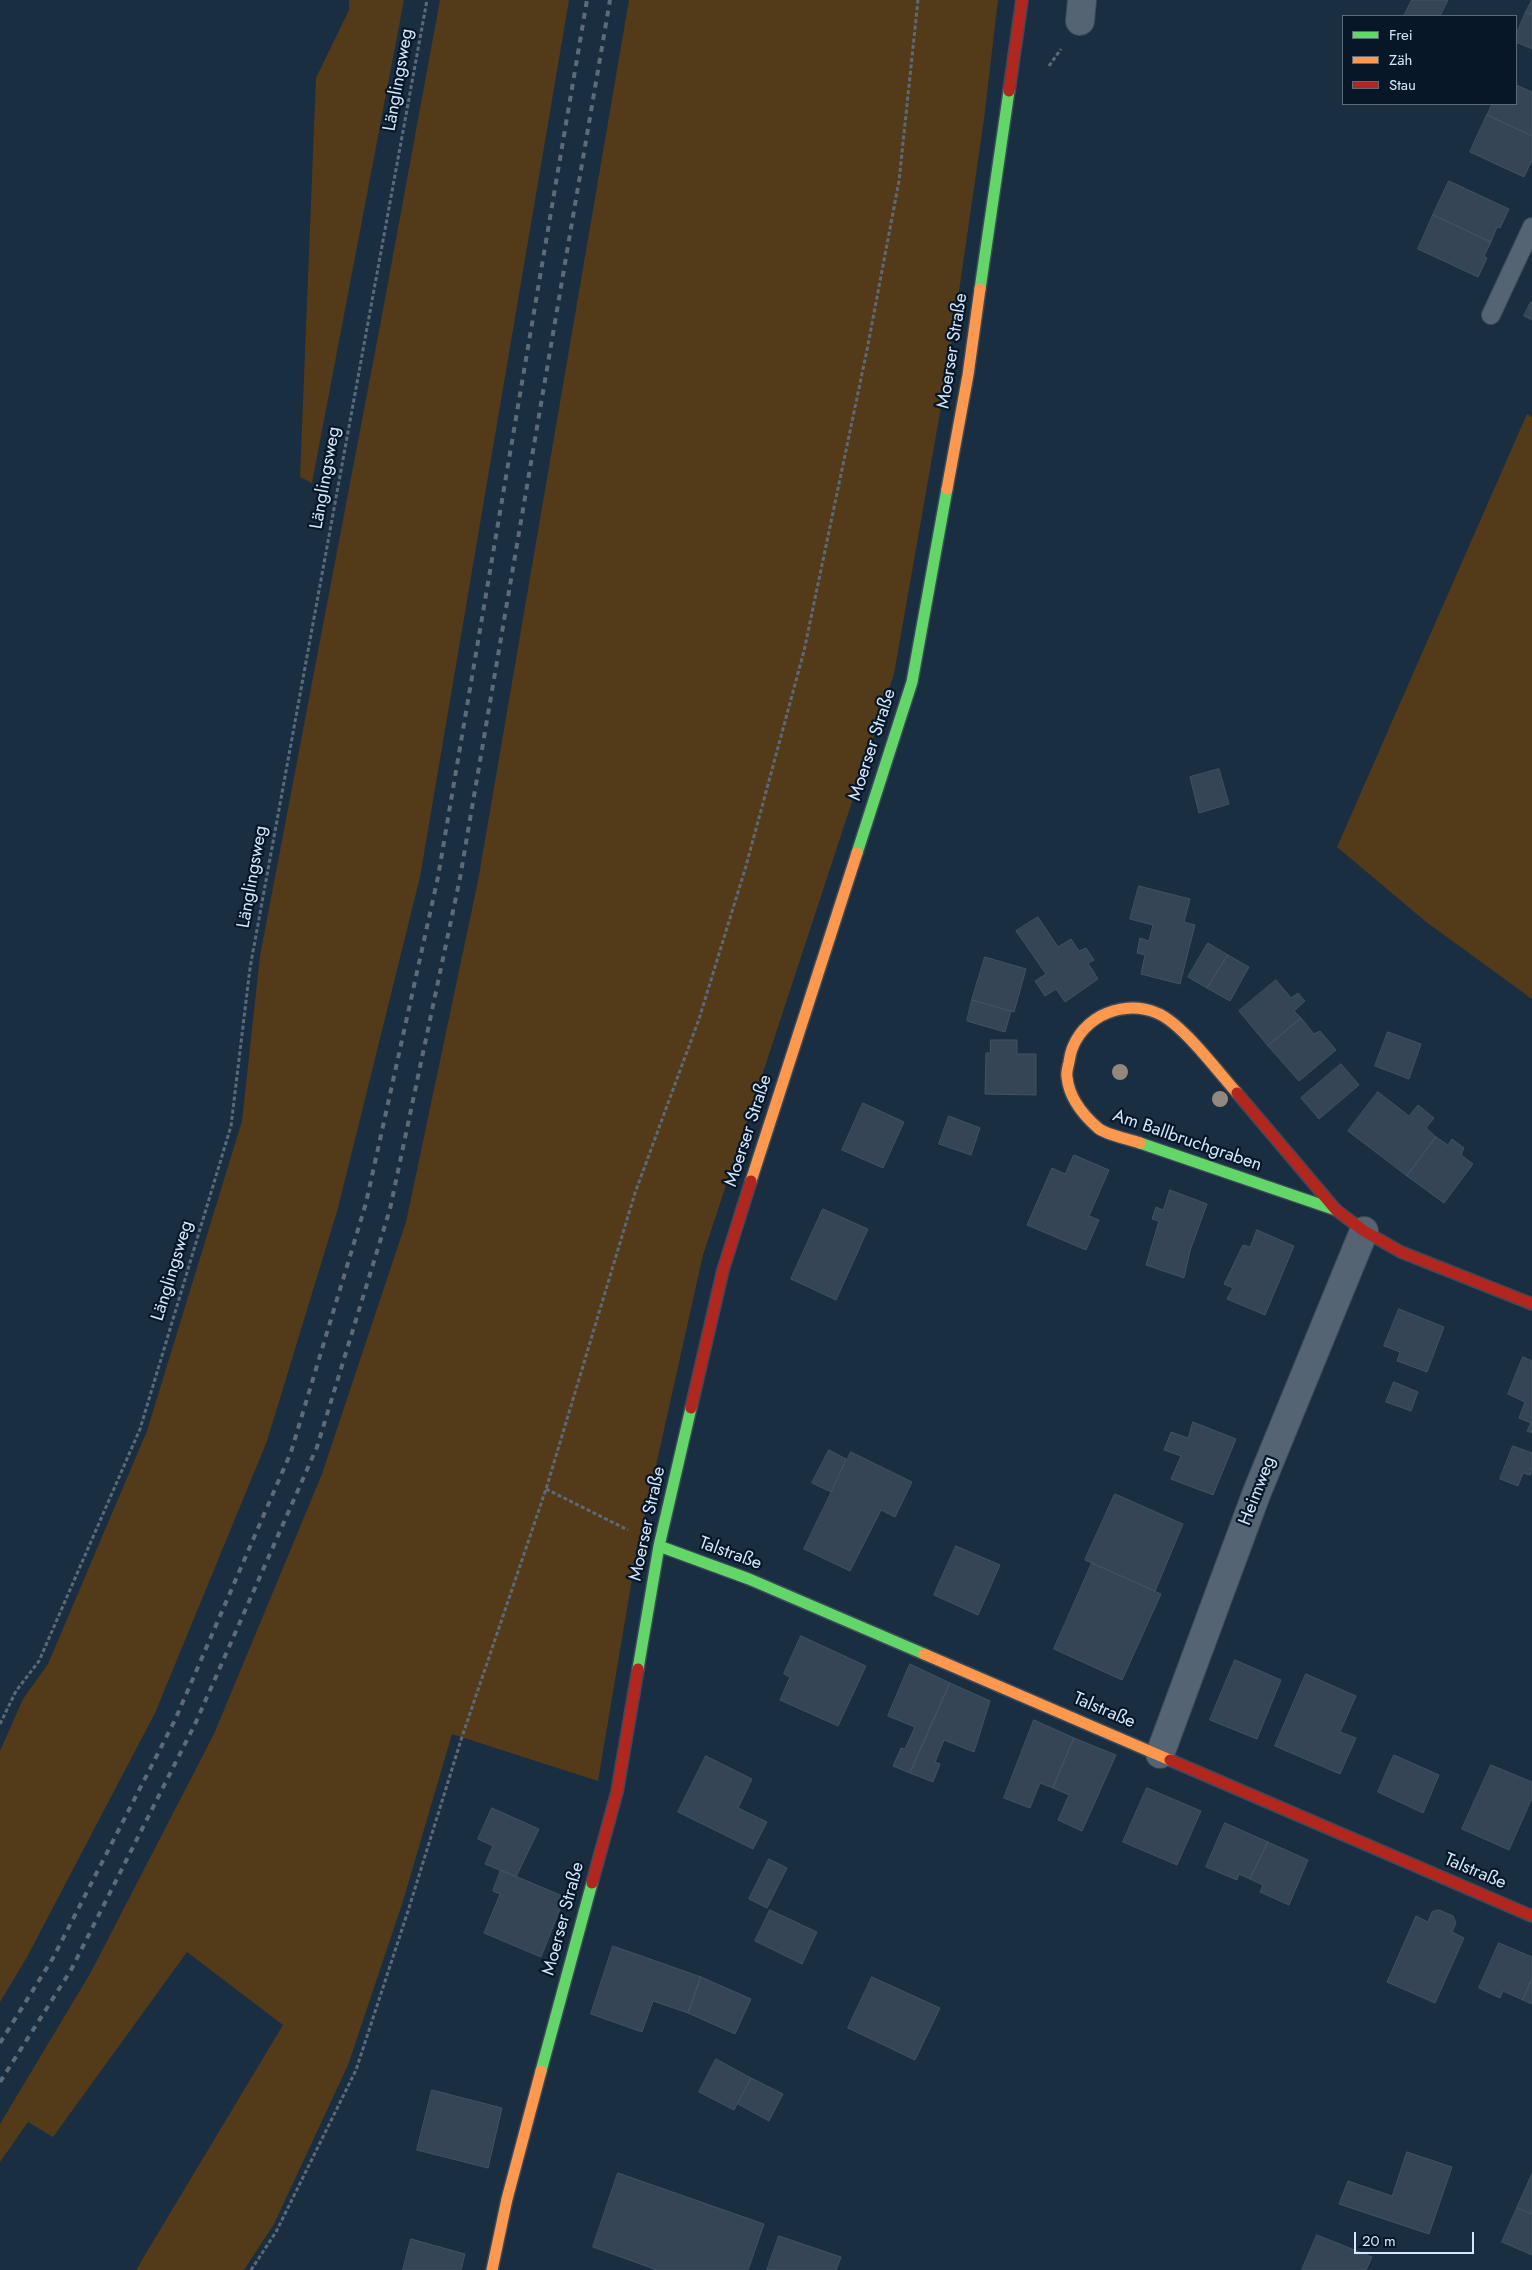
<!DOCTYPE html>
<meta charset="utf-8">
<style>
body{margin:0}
#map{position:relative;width:1532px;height:2270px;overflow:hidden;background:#1a2e42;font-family:Jost,sans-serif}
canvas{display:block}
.legend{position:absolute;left:1342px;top:15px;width:175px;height:90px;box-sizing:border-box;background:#081727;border:1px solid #596b7d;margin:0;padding:6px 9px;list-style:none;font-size:15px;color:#d3e8fe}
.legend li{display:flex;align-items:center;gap:10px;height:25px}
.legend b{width:25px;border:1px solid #596b7d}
.scale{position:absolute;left:1354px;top:2232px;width:120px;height:22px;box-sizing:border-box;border:2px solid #d3e8fe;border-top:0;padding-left:6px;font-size:15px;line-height:18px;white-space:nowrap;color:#d3e8fe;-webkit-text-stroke:4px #081727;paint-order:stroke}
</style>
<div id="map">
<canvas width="1532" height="2270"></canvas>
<ul class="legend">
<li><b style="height:6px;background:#63d668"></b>Frei</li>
<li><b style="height:6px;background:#ff974d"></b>Zäh</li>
<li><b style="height:6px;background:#b3261e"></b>Stau</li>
</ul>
<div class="scale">20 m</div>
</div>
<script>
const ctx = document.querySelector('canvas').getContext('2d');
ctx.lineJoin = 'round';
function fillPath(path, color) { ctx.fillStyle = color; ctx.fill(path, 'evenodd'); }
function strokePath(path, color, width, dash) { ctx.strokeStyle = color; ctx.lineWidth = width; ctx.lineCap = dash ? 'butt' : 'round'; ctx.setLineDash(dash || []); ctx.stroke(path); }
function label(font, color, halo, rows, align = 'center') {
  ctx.font = font + ' Jost,sans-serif'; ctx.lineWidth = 4.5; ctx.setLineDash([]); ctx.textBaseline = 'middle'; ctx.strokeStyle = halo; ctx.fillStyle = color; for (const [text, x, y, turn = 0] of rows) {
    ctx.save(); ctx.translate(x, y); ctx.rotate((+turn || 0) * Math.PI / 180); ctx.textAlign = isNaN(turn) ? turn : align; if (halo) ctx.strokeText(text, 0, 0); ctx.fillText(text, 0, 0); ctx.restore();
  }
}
fillPath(new Path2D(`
 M 349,0 L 404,0 L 312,483 L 300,477 L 316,78 L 349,10 Z
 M 440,0 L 569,0 L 420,877 L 338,1208 L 267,1441 L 155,1713 L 27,1957 L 0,2002 L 0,1751 L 23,1699 L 48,1664 L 147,1431 L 242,1121 L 260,956 L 383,310 Z
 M 629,0 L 998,0 L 984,119 L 948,367 L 894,674 L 703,1255 L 636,1555 L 598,1781 L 452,1734 L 403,1901 L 348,2065 L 274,2224 L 244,2270 L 136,2270 L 283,2025 L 187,1952 L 53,2137 L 28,2122 L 0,2162 L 0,2124 L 91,1972 L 214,1734 L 322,1474 L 406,1222 L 478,881 Z
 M 1527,414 L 1532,417 L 1532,999 L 1425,921 L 1337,847 Z`), '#533b19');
const building = new Path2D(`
 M 1412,0 L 1448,0 L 1440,16 L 1404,16 Z
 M 1532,0 L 1532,15 L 1526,12 Z
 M 1526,12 L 1532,15 L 1532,49 L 1516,42 L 1516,35 Z
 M 1516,85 L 1532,92 L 1532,136 L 1487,115 L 1492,104 L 1516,104 Z
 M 1487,115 L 1532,136 L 1532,160 L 1524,177 L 1470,152 Z
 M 1449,181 L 1509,209 L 1500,228 L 1497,227 L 1491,242 L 1433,215 Z
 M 1433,215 L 1491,242 L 1484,256 L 1487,258 L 1478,277 L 1418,249 Z
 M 1531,302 L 1532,302 L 1532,320 L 1524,316 Z
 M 1219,769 L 1229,804 L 1199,813 L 1190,777 Z
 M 1139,886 L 1190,899 L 1184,922 L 1195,925 L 1180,984 L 1141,974 L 1145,955 L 1137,953 L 1140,938 L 1149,941 L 1153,925 L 1130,919 Z
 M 1038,917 L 1058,947 L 1071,939 L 1079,951 L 1086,948 L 1094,960 L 1088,963 L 1098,979 L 1065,1002 L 1056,989 L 1045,996 L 1035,981 L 1046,974 L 1016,931 Z
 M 1208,943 L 1228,955 L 1207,988 L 1188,977 Z
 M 1228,955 L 1249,967 L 1230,1001 L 1207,988 Z
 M 985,957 L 1026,969 L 1014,1012 L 972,1000 Z
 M 1276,980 L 1291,998 L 1298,993 L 1305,1001 L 1294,1011 L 1301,1018 L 1268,1046 L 1239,1011 Z
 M 972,1000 L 1011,1011 L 1005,1032 L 967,1021 Z
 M 1301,1018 L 1314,1034 L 1320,1031 L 1336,1050 L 1299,1081 L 1268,1046 Z
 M 1388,1032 L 1421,1044 L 1409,1079 L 1375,1066 Z
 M 991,1040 L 1017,1040 L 1017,1054 L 1036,1054 L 1036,1095 L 985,1094 L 986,1053 L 990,1053 Z
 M 1341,1064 L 1359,1085 L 1319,1119 L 1301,1098 Z
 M 1378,1092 L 1409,1116 L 1418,1105 L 1434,1118 L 1426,1128 L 1436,1137 L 1407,1176 L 1348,1131 Z
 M 863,1103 L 904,1122 L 883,1168 L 842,1150 Z
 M 949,1116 L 980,1128 L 971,1155 L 939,1144 Z
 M 1436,1137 L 1448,1145 L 1452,1139 L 1464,1148 L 1461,1155 L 1473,1164 L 1444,1203 L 1407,1176 Z
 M 1074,1155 L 1109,1170 L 1089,1216 L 1099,1220 L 1086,1250 L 1027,1225 L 1052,1168 L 1065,1174 Z
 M 1170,1190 L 1207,1204 L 1190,1251 L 1184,1278 L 1146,1265 L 1159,1221 L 1152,1219 L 1156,1207 L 1163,1210 Z
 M 823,1209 L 868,1229 L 836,1300 L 791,1279 Z
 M 1257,1230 L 1294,1246 L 1265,1315 L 1227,1299 L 1233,1288 L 1224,1284 L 1243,1245 L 1250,1247 Z
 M 1399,1309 L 1444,1327 L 1427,1372 L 1397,1361 L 1400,1352 L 1384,1346 Z
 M 1523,1357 L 1532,1361 L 1532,1433 L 1527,1431 L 1531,1423 L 1519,1418 L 1525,1402 L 1508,1394 Z
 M 1394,1382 L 1418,1392 L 1411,1411 L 1386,1402 Z
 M 1193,1422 L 1236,1439 L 1213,1495 L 1171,1479 L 1181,1456 L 1164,1450 L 1171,1432 L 1188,1438 Z
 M 1513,1446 L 1532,1453 L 1532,1468 L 1530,1475 L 1523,1473 L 1518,1486 L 1500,1479 Z
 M 829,1450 L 846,1459 L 831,1492 L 812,1483 Z
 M 851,1452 L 912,1482 L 895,1517 L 881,1510 L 850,1571 L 804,1549 Z
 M 1115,1494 L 1183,1524 L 1155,1591 L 1085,1560 Z
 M 956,1546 L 1000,1565 L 978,1615 L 934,1595 Z
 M 1092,1563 L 1161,1594 L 1122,1680 L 1054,1649 Z
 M 801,1636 L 866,1666 L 838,1726 L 780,1700 L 790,1677 L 784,1674 Z
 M 1235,1660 L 1281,1680 L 1257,1739 L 1210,1720 Z
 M 910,1664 L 950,1683 L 910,1773 L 893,1766 L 901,1748 L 905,1749 L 915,1727 L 888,1716 Z
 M 1306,1674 L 1356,1696 L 1340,1732 L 1356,1738 L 1340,1774 L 1275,1746 Z
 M 950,1683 L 990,1701 L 974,1752 L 944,1740 L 935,1762 L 940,1764 L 933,1782 L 910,1773 Z
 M 1034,1720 L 1074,1738 L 1053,1788 L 1040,1783 L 1030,1808 L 1004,1798 Z
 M 1074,1738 L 1116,1755 L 1082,1831 L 1058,1820 L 1069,1795 L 1053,1788 Z
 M 1394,1755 L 1439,1775 L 1423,1813 L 1378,1792 Z
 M 706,1756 L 752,1779 L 738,1808 L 767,1822 L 753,1849 L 678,1812 Z
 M 1491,1765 L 1532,1782 L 1532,1798 L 1509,1850 L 1462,1829 Z
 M 1147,1788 L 1201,1811 L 1177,1865 L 1123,1842 Z
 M 492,1808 L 539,1829 L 516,1877 L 485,1864 L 493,1846 L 478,1839 Z
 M 1225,1823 L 1268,1842 L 1250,1879 L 1239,1874 L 1237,1880 L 1206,1867 Z
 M 1268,1842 L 1308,1860 L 1289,1905 L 1260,1892 L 1263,1885 L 1250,1879 Z
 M 769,1859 L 787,1868 L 767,1908 L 749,1899 Z
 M 501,1870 L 565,1897 L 541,1957 L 484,1933 L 500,1894 L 493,1891 Z
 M 770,1910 L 817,1932 L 802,1964 L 755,1941 Z
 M 1439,1910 L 1453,1916 L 1456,1923 L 1452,1932 L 1464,1938 L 1435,2003 L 1387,1982 L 1416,1916 L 1428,1922 L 1432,1912 Z
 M 1499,1943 L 1532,1957 L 1532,1978 L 1523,2000 L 1503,1991 L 1500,1998 L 1479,1988 Z
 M 613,1946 L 701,1977 L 688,2013 L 653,2001 L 642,2032 L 591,2014 Z
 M 701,1977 L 751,1999 L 735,2034 L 688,2013 Z
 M 872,1977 L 940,2008 L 915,2060 L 848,2028 Z
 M 1532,1978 L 1532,2004 L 1523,2000 Z
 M 716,2059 L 751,2078 L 734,2110 L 699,2092 Z
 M 751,2078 L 783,2094 L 769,2121 L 738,2104 Z
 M 432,2090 L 502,2108 L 488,2168 L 417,2150 Z
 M 1407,2152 L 1452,2167 L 1429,2234 L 1339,2204 L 1348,2181 L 1392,2196 Z
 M 618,2173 L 764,2224 L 748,2270 L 657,2270 L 593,2247 Z
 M 1532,2174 L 1532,2214 L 1517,2208 Z
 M 1517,2208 L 1532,2214 L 1532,2255 L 1502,2242 Z
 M 1317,2235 L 1372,2257 L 1366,2270 L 1302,2270 Z
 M 779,2236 L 841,2257 L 836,2270 L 767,2270 Z
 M 411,2239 L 465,2254 L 461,2270 L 403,2270 Z`);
fillPath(building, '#354555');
strokePath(building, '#415262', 1);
const lane = new Path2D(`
 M 1491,315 L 1532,227`);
const street = new Path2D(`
 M 1080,21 L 1082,0
 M 1160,1754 L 1257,1492 L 1364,1231`);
const fast = new Path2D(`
 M 980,289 L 1009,91
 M 857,853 L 912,682 L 947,489
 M 1140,1143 L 1336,1210
 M 659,1546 L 749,1579 L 924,1654
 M 638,1669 L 659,1546 L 691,1408
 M 541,2071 L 592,1883`);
const slow = new Path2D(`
 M 947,489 L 968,375 L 980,289
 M 1140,1143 C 1129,1139 1106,1135 1098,1128 C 1083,1115 1069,1097 1067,1077 C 1066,1072 1068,1067 1069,1062 C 1074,1021 1119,997 1157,1013 C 1182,1023 1218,1072 1237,1093
 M 751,1181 L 857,853
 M 924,1654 L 1170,1760
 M 492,2270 L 507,2199 L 541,2071`);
const jam = new Path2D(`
 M 1009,91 L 1022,0
 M 1237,1093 L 1336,1210 L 1364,1231 L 1401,1252 L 1532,1304
 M 691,1408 L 723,1270 L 751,1181
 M 1170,1760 L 1532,1916
 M 592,1883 L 617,1792 L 638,1669`);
strokePath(lane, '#3a4a59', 20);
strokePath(street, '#3a4a59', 30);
strokePath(fast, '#3a4a59', 14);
strokePath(slow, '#3a4a59', 14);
strokePath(jam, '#3a4a59', 14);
strokePath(new Path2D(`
 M 1049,66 L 1061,49
 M 546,1489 L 628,1530
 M 0,1724 L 16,1691 L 39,1661 L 140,1429 L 231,1126 L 250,968 L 427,0
 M 251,2270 L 276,2232 L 356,2070 L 408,1911 L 461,1740 L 546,1489 L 635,1193 L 699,1019 L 746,866 L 804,651 L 867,350 L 899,181 L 918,0`), '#5c6a78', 3, [4, 2.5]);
strokePath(lane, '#556473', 18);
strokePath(street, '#556473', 28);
strokePath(fast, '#63d668', 11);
strokePath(slow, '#ff974d', 11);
strokePath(jam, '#b3261e', 11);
strokePath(new Path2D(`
 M 0,2043 L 53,1958 L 175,1720 L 291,1452 L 366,1203 L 438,877 L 587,0
 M 0,2082 L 71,1970 L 196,1722 L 317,1447 L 390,1209 L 460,878 L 610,0`), '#5d6b79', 4, [6, 6]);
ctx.fillStyle = '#92887b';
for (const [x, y] of [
 [1120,1072],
 [1220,1099]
]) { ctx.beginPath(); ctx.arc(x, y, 8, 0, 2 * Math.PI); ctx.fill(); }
label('18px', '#d3e8fe', '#081727', [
 ["Länglingsweg",399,80,-80],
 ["Moerser Straße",953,351,-81],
 ["Länglingsweg",326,478,-80],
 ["Moerser Straße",873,745,-72],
 ["Länglingsweg",253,877,-80],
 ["Moerser Straße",749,1131,-72],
 ["Am Ballbruchgraben",1187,1141,19],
 ["Länglingsweg",173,1271,-73],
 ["Heimweg",1258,1491,-69],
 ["Moerser Straße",648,1524,-78],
 ["Talstraße",730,1554,20],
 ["Talstraße",1104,1711,23],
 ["Talstraße",1475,1872,23],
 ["Moerser Straße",564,1919,-75]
]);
</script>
